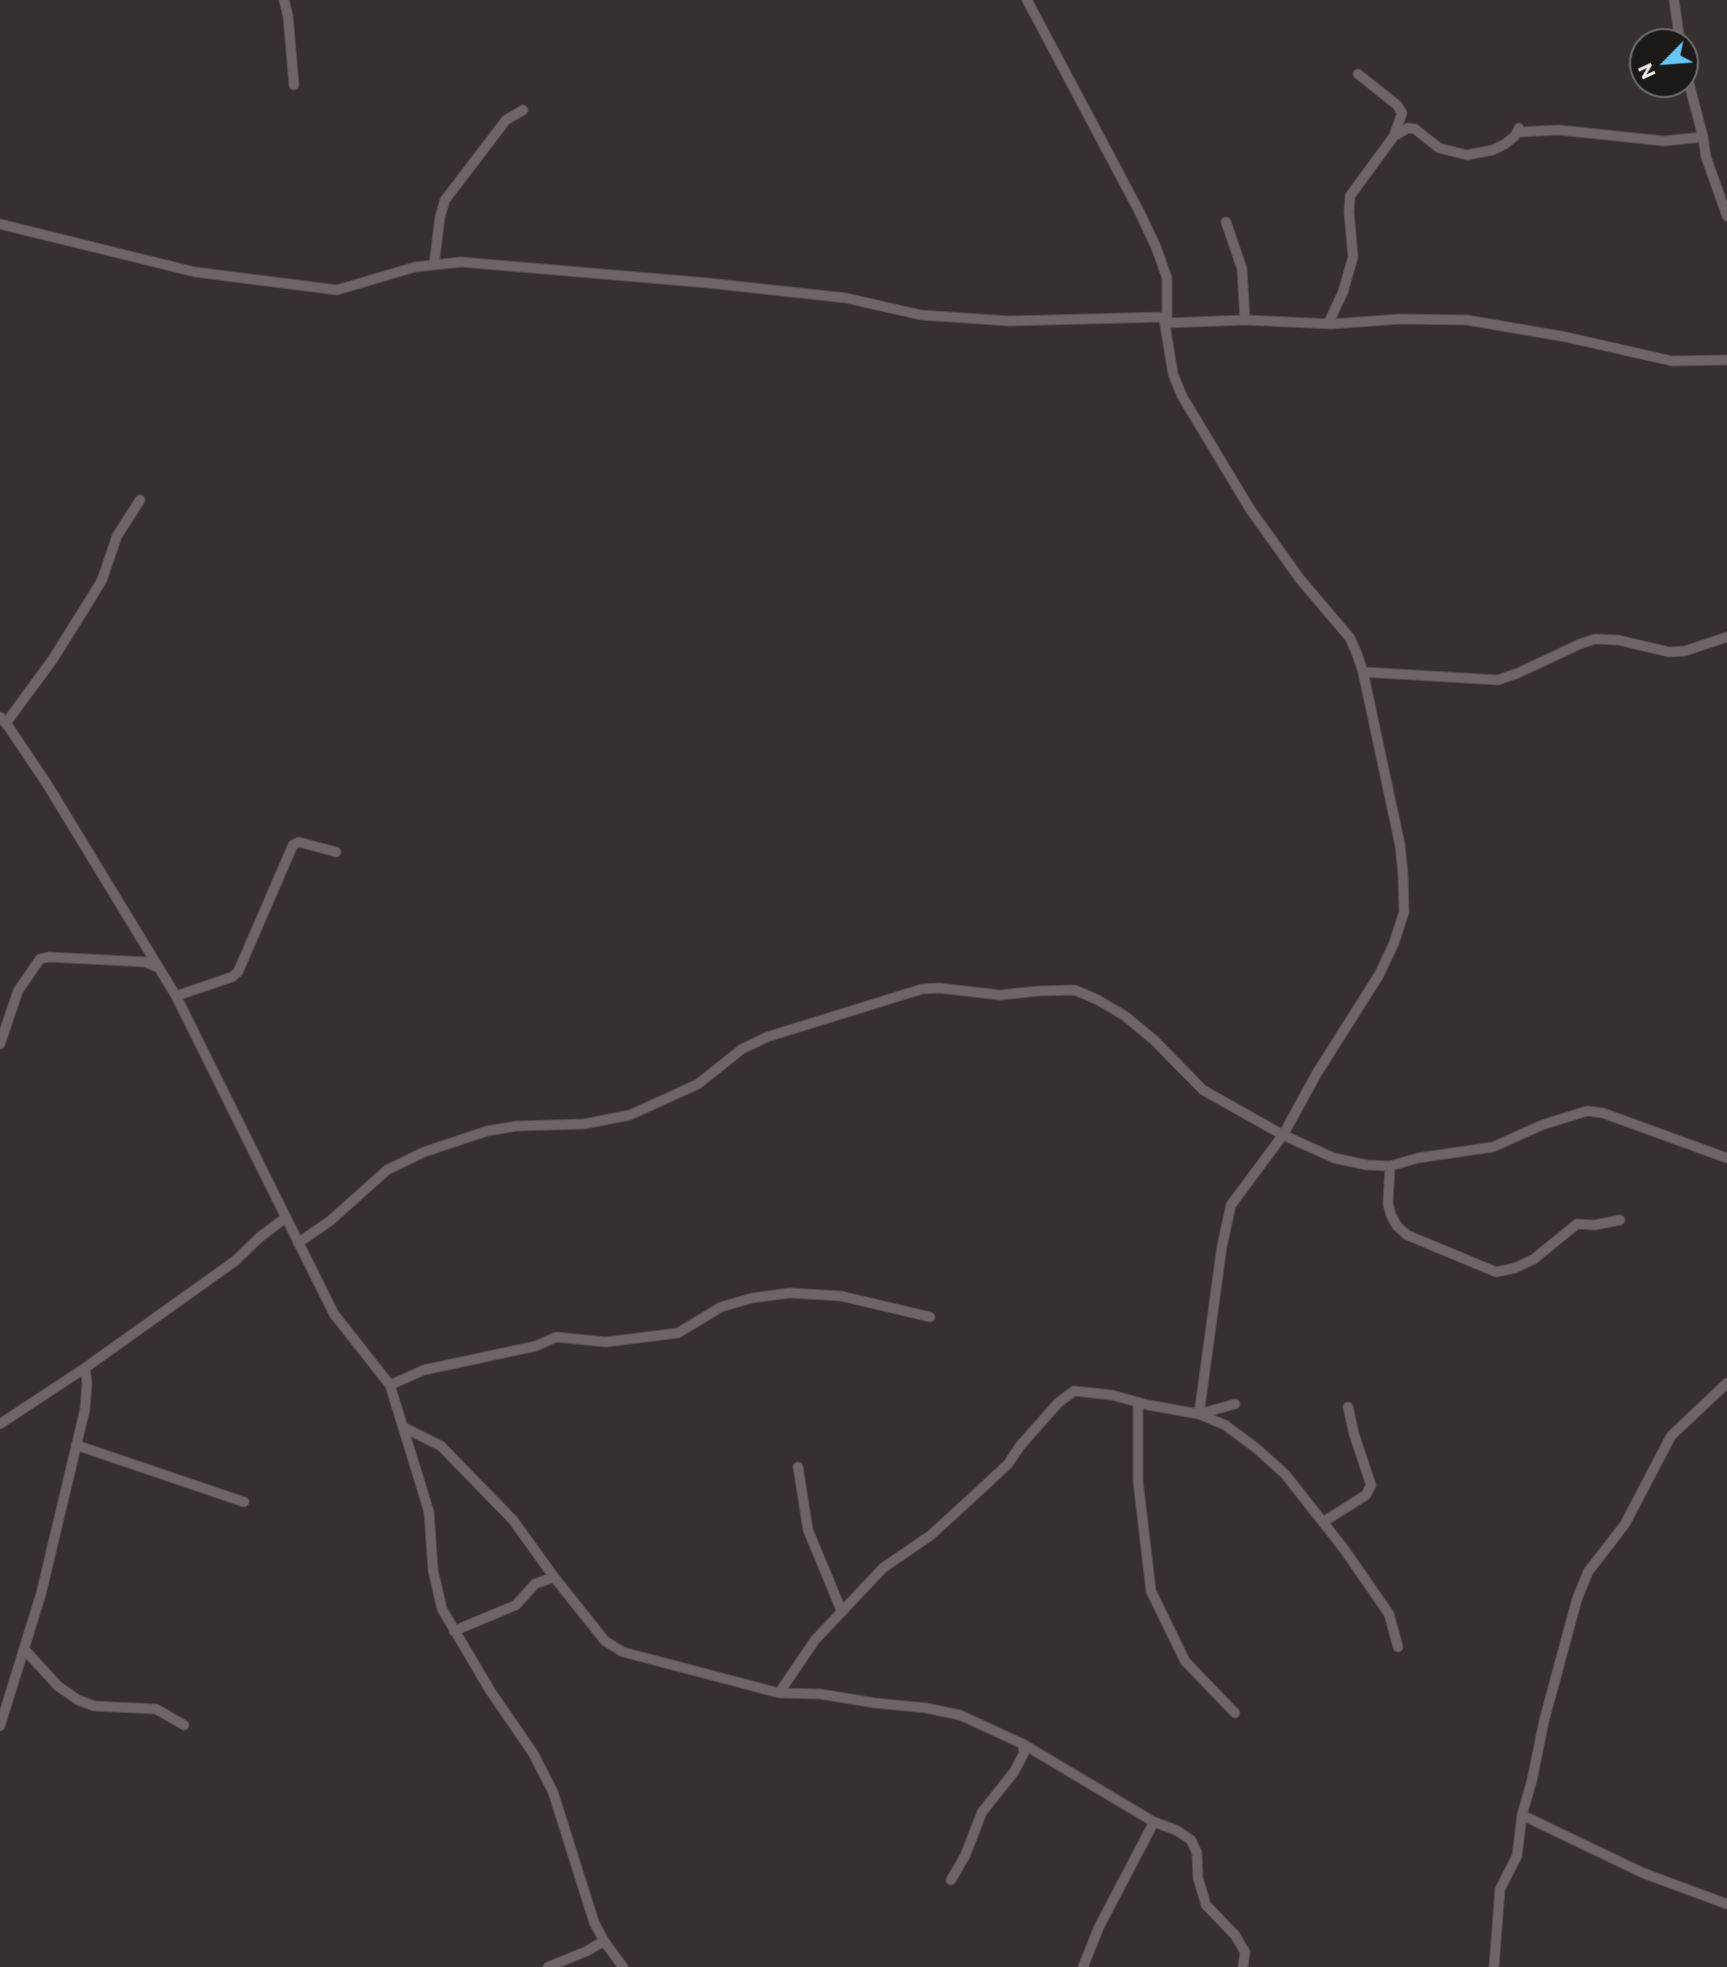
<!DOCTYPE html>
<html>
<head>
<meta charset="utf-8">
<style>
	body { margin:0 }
	#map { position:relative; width:1727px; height:1967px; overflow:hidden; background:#373030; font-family:Commissioner,sans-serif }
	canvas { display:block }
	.north { position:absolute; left:1629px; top:28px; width:70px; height:70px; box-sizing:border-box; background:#1c1919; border:2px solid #716d6d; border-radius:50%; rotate:245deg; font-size:19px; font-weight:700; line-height:28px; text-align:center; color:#f1eceb }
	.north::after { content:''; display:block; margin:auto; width:24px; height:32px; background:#68c4f0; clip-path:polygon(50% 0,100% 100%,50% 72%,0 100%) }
</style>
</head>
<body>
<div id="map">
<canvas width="1727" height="1967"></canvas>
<div class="north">N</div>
</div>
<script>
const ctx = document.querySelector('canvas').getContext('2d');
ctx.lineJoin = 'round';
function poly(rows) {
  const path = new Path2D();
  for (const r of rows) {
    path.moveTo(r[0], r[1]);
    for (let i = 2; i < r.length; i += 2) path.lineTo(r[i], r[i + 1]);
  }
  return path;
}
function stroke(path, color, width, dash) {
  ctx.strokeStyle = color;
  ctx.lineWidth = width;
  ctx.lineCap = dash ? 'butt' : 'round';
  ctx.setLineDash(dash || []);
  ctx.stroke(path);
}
const street = poly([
	[284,0,288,16,294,85],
	[1027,0,1139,211,1156,247,1167,278,1167,321],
	[1674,0,1680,42],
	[1685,68,1703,137,1706,157,1727,216],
	[1358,74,1397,105,1402,113,1394,136],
	[1226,222,1242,269,1245,320],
	[0,224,195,272,337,290,415,267,461,262,708,283,846,298,921,315,1009,321,1164,317,1167,323,1245,320,1332,324,1400,319,1467,320,1566,337,1672,361,1727,360],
	[434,265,440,217,445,200,506,120,523,110],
	[1164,319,1173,374,1182,396,1250,509,1300,579,1350,638,1357,654,1363,672,1400,845,1403,874,1404,912,1394,943,1379,975,1317,1073,1283,1135,1231,1205,1222,1246,1199,1414,1235,1404],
	[1328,324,1343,292,1353,257,1349,212,1350,196,1394,136,1408,128,1415,129,1439,148,1467,155,1493,150,1505,144,1515,136,1519,128,1520,132,1559,130,1664,141,1703,137],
	[1363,672,1498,680,1518,673,1580,644,1595,639,1618,640,1669,652,1685,651,1727,637],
	[0,717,8,726,47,784,176,996,334,1314,390,1385,429,1512,433,1570,442,1609,491,1692,533,1753,553,1792,594,1922,604,1941,623,1967],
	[6,723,53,659,88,603,102,580,117,536,140,500],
	[176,996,232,977,238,972,293,845,299,842,336,852],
	[0,1044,18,991,40,959,49,957,145,962,157,967],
	[1390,1166,1388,1204,1391,1215,1397,1226,1407,1235,1496,1272,1515,1268,1534,1259,1577,1224,1595,1225,1620,1220],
	[298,1243,330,1221,387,1170,424,1152,487,1131,517,1126,584,1124,630,1115,698,1084,742,1049,767,1037,922,989,939,988,1000,995,1039,991,1075,990,1098,1000,1125,1016,1154,1040,1203,1090,1283,1135,1334,1158,1367,1165,1390,1166,1418,1158,1493,1147,1542,1125,1587,1111,1603,1113,1727,1158],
	[390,1385,424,1370,536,1346,556,1337,606,1342,678,1333,721,1307,752,1298,790,1293,841,1296,930,1317],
	[1138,1402,1138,1481,1151,1591,1185,1661,1235,1713],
	[0,1424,85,1368,235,1261,260,1237,285,1218],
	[403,1427,441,1446,513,1520,554,1577,605,1641,623,1652,779,1693,820,1694,875,1703,926,1708,960,1715,1023,1744,1154,1822,1176,1830,1191,1840,1197,1853,1198,1878,1206,1905,1235,1935,1245,1952,1243,1967],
	[76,1445,244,1502],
	[798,1467,808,1530,842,1612],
	[1323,1522,1366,1495,1371,1485,1354,1434,1348,1407],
	[454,1631,516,1605,535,1584,554,1577],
	[24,1649,58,1686,78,1700,94,1706,156,1709,184,1725],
	[779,1693,815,1640,883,1568,931,1535,978,1492,1008,1464,1020,1446,1058,1403,1074,1391,1112,1395,1148,1405,1199,1414,1225,1425,1256,1448,1285,1474,1344,1549,1389,1614,1398,1647],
	[0,1726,41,1594,85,1409,87,1383,85,1368],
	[1522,1815,1643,1873,1727,1904],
	[951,1880,965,1856,982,1812,1014,1772,1024,1753,1023,1744],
	[548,1967,587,1951,604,1941],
	[1083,1967,1099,1927,1154,1822],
	[1494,1967,1500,1889,1517,1856,1522,1815,1532,1780,1544,1721,1577,1599,1588,1572,1625,1524,1671,1436,1727,1383]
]);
stroke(street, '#564f4f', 11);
stroke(street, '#6e6666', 9);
</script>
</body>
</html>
